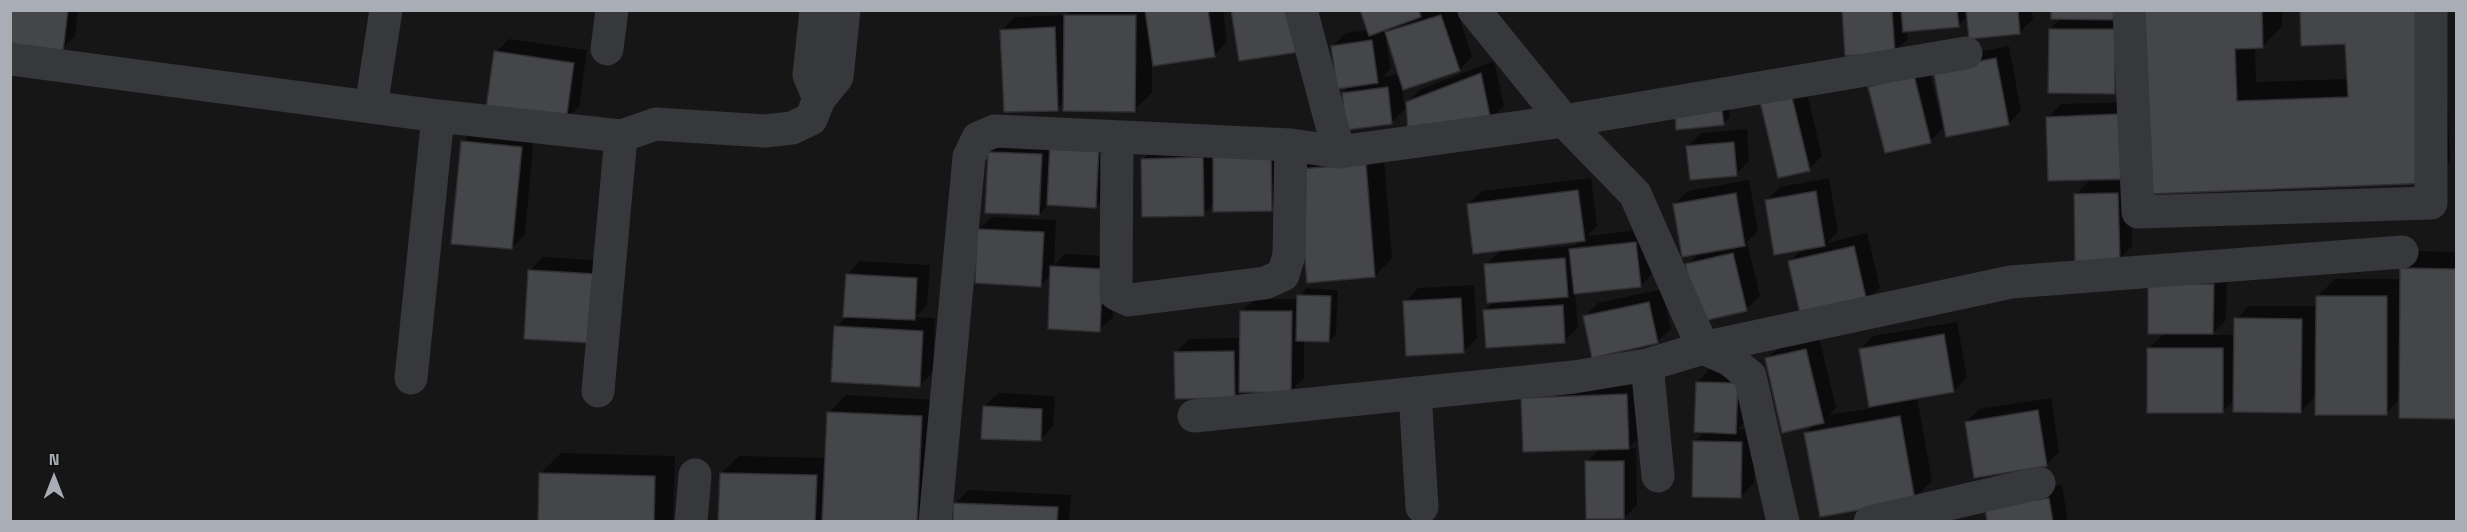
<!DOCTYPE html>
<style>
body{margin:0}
#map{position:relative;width:2467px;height:532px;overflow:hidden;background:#161617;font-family:"Space Grotesk",sans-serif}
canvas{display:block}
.frame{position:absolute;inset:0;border:12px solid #a9adb6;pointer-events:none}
.north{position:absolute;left:24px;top:448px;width:60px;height:60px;-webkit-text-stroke:4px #111112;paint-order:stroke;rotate:0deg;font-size:16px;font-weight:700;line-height:24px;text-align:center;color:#a9adb6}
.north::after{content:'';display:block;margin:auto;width:21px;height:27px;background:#a9adb6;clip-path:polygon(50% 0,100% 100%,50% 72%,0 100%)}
</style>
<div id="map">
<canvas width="2467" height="532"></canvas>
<div class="frame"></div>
<div class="north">N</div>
</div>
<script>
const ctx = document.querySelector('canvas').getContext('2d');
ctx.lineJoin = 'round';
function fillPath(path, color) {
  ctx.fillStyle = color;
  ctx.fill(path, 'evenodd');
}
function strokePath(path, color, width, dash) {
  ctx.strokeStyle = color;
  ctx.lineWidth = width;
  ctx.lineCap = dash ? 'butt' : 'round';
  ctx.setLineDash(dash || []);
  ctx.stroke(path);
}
fillPath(new Path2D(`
 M10,10H78L75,36L62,49Z
 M1071,10H1223L1227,42L1214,56L1152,64V93L1134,110L1065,101L1057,109L1002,30L1015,17L1066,15Z
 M1362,10H1457L1472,57L1459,70L1402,89L1405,109L1392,122L1343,93L1351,86L1333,46L1346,33L1368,30ZM1394,25L1386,33L1385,28ZM1386,39H1388L1400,74L1383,77L1391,68Z
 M1844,10H2032L2033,19L2020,32L1968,16L1958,26L1907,31L1908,39L1894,52Z
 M2124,10L2127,79L2114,93L2050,29L2062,17Z
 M2142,10H2282V26L2263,46H2255L2256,82L2349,79L2444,10L2450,162L2430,182L2150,192Z
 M509,39L587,50L579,107L565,120L496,52Z
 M2009,46L2021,111L2008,124L1945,126L1930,141L1870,87L1883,74L1927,63L1943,126L1945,125L1948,58Z
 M1494,61L1504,106L1490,119L1407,102L1421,89Z
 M1803,77L1822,156L1809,169L1774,84Z
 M1728,96L1730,117L1723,124L1683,100Z
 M2132,102L2134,164L2048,118L2061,104Z
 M476,128L534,134L525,235L511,248L463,142Z
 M1747,129L1749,161L1736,174L1688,146L1701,133Z
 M1111,133L1109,193L1096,206L1049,204L1039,214L989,152L1003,139Z
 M1284,140V196L1271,209L1215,203L1203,214L1143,159L1156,146Z
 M1383,147L1392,258L1375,276L1299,170L1316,152Z
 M1591,178L1597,226L1587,236L1649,229L1654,272L1641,285L1575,292L1578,328L1564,341L1485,310L1494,301L1486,265L1502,249L1468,204L1482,191ZM1581,240L1574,246L1509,251V248Z
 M1829,178L1838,232L1827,243L1867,233L1880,288L1866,301L1789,262L1803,249L1766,200L1780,187Z
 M1749,180L1758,231L1747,242L1760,296L1746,309L1687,265L1700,252L1674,204L1688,191Z
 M2089,181H2131L2132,246L2119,259L2076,194Z
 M992,217L1056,220L1054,265L1065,254L1115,256L1113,317L1099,330L1052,274L1040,285L978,230Z
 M2419,251L2456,252V417H2401V398L2386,413L2317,395L2301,411L2235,399L2222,412L2149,348L2165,333L2150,285L2227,271L2226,320L2211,335H2235L2236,319L2249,306H2317V297L2335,279H2401L2402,269Z
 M543,257L609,261L605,329L530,270Z
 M860,261L930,265L927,305L915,317L935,318L933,372L920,385L836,327L847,316V275Z
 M1474,285L1477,338L1464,351L1405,302L1418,288Z
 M1306,288L1338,290L1336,334L1329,341L1304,340V378L1291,391L1241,390L1234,397L1176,352L1189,339L1241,338V312L1255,299H1299Z
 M1662,289L1671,329L1657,342L1585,317L1598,303Z
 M1957,322L1967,377L1954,391L1917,397L1932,481L1914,498L1806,433L1816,423L1766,359L1780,346L1819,337L1836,408L1829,415L1871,408L1860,350L1873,336Z
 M1710,369L1750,370L1748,419L1738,429H1755L1754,483L1741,496L1694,442L1705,431L1697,382Z
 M1639,382L1642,435L1628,448H1636L1637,505L1624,518L1586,462L1600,449L1522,398Z
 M998,393L1055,396L1053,426L1040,440L985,406Z
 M846,395L939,400L933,522H720L721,473L739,456L827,458L829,413Z
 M2051,398L2059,452L2046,465L1966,422L1979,409Z
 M561,453L675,456L673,522H540L541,473Z
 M2062,485L2068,522H1988L1999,495Z
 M968,490L1071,495L1069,522H954L955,504Z`), '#0007');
const building = new Path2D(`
 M10,10H68L63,51L10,44Z
 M1145,10H1208L1215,57L1153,66Z
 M1231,10H1292L1299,52L1239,61Z
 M1360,10H1419L1421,17L1369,36Z
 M1842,10H1892L1895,53L1845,56Z
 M1901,10H1957L1959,27L1903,32Z
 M1966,10H2018L2020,34L1969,39Z
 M2051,10H2117V20L2051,19Z
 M2141,10H2262L2263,48L2235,49L2237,101L2348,97L2345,44L2301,46L2300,10H2424L2431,183L2148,194Z
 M1064,15H1136L1135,112L1063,111Z
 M1441,15L1460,71L1403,90L1385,32Z
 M1055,27L1058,111L1004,112L1000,30Z
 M2049,29H2115V94L2048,93Z
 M1372,40L1378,83L1337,89L1331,46Z
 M494,51L574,63L566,121L486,109Z
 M1996,58L2009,125L1946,137L1933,70Z
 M1481,73L1491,121L1408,133L1406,102Z
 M1914,75L1931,143L1885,153L1868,87Z
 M1388,87L1392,124L1346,130L1342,93Z
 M1790,89L1810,171L1778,178L1759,97Z
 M1721,102L1724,125L1676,130L1675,106Z
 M2119,114L2121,179L2048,181L2046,117Z
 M461,141L522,147L512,249L451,244Z
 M1734,142L1737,176L1690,180L1686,146Z
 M1050,143L1099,145L1096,208L1047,205Z
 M988,152L1042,154L1039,215L985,213Z
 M1213,152H1271L1272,211L1213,212Z
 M1203,157L1204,216L1142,217L1141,159Z
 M1366,164L1375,277L1307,283L1297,169Z
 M1578,190L1585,241L1473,254L1467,204Z
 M1816,191L1825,246L1774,255L1765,200Z
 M1736,193L1745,246L1682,257L1673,204Z
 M2118,193L2120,261L2075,262L2074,194Z
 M977,229L1044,232L1041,287L975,283Z
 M1636,242L1641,287L1574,294L1569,249Z
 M1854,246L1867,302L1801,318L1788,261Z
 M1733,253L1747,311L1699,322L1685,264Z
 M1565,258L1568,297L1487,303L1484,264Z
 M1050,266L1103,269L1100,332L1048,329Z
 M2400,268L2456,269V419L2399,418Z
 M528,270L596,274L592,343L524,339Z
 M846,274L917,278L915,320L843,317Z
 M2148,284H2214L2213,334H2148Z
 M1297,295L1331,296L1329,342L1296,341Z
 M2316,296H2387V415H2315Z
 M1461,298L1464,353L1406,356L1403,301Z
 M1649,302L1658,343L1592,358L1583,316Z
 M1563,305L1565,343L1486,348L1483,310Z
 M1240,311H1292L1291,393L1239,392Z
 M2234,318L2302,319L2301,413L2233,412Z
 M834,326L923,331L920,387L831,382Z
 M1944,334L1954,392L1869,407L1859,349Z
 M2147,348H2223V413H2147Z
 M1806,349L1824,423L1782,433L1765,358Z
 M1234,351L1235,398L1175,399L1174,352Z
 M1696,382L1738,383L1736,434L1694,432Z
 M1627,394L1629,449L1523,452L1521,398Z
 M983,406L1042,409L1041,441L981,439Z
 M2038,410L2047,466L1974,478L1965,422Z
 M827,412L922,416L917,522H822Z
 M1900,416L1915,500L1820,517L1804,433Z
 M1693,441L1742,442L1741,498L1692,497Z
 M1585,461H1624V519H1586Z
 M539,473L655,476L654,522H538Z
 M720,473L817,475L815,522H718Z
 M2049,498L2053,522H1987L1985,507Z
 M953,503L1058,507L1057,522H953Z`);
fillPath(building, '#45464a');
strokePath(building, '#303033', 1.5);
strokePath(new Path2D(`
 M816,10L809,75L819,99L837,77L844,10
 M1301,10L1339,152
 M1474,10L1564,121L1635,194L1703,348L1730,360L1750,376L1783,522
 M2129,10L2138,212L2431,203V10
 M607,49L612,10
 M10,59L438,116L621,136
 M371,107L386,10
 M1117,138L1116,294L1129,300L1265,283L1283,275L1289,255L1291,145
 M1647,365L1658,476
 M411,378L438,116
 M598,391L621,136L656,124L765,131L792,128L811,119L819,99
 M1415,393L1422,507
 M1194,416L1574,377L1647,365L1703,348L2011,282L2402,252
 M691,522L695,475
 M935,522L969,157L978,138L995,131L1291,145L1339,152L1564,121L1966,53
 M1870,522L2039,483`), '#37383c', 33);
</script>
